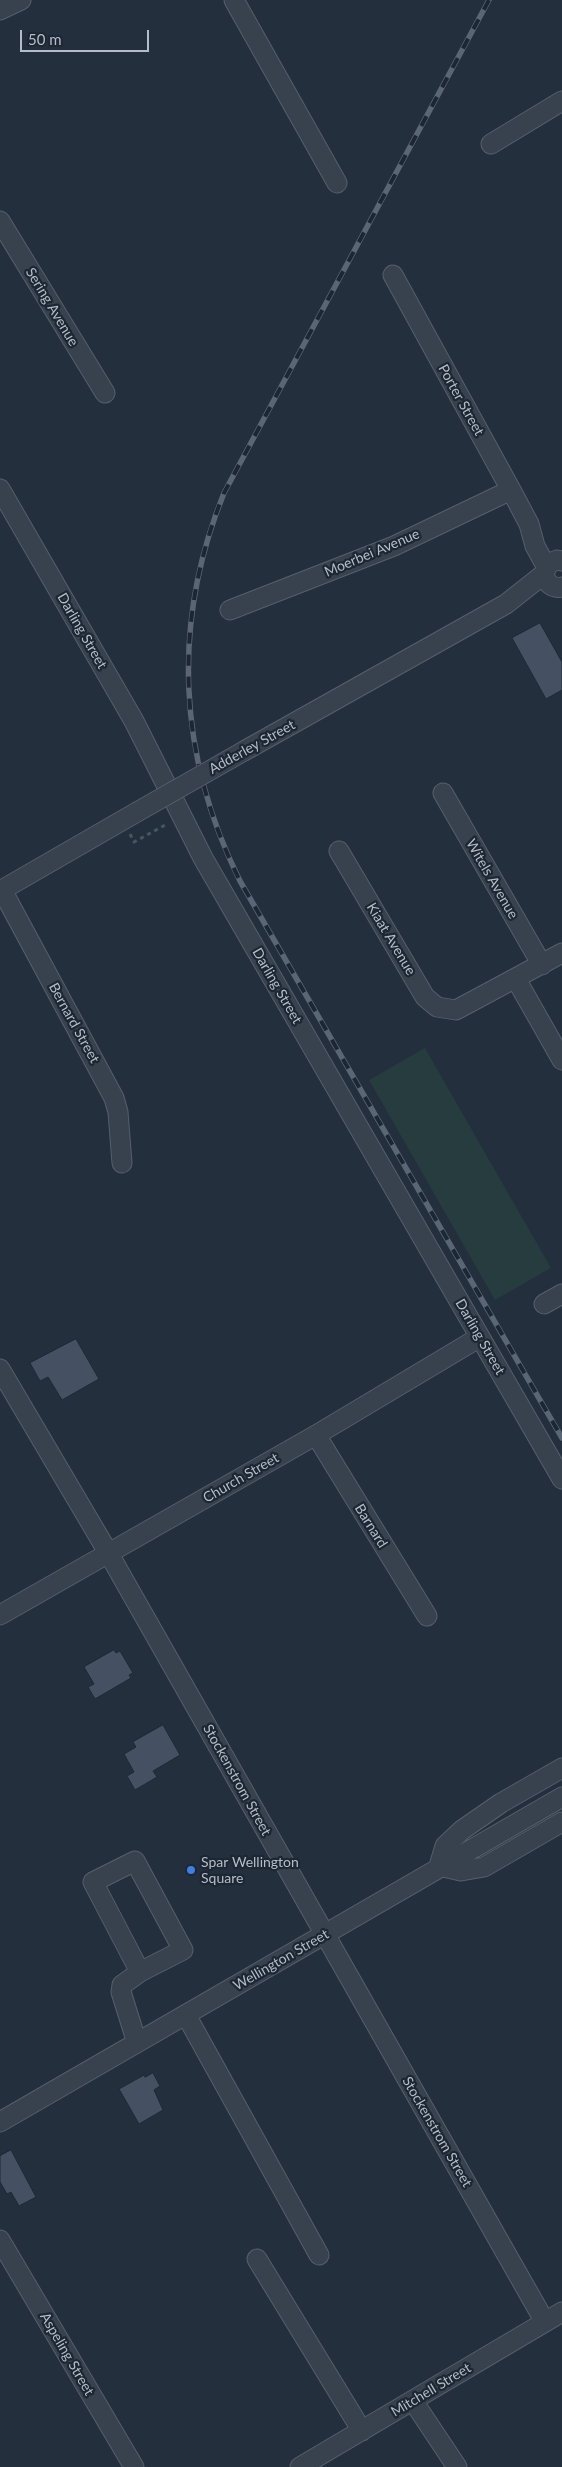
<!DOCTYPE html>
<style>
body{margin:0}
#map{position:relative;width:562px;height:2467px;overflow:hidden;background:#242f3e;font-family:Lato,sans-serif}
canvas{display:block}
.scale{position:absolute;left:20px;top:30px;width:129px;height:22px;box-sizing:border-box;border:2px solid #b4bcc9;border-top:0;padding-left:6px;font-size:15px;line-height:18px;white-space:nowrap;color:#b4bcc9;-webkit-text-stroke:4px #1d2633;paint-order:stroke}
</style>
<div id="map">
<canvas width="562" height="2467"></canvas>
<div class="scale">50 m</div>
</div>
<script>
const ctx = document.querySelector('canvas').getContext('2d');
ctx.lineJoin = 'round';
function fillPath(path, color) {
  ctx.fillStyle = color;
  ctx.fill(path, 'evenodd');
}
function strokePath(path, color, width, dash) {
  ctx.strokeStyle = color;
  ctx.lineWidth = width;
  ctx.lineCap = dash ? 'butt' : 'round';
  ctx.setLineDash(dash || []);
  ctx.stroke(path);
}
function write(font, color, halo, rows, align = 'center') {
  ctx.font = font + ' Lato,sans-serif';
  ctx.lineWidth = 4.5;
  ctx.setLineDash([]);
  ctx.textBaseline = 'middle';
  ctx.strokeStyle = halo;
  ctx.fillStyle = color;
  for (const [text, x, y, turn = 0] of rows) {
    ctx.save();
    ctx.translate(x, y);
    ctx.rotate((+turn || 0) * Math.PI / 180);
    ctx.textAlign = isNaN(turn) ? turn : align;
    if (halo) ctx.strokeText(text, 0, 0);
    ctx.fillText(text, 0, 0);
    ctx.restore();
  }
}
fillPath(new Path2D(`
 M425,1048L551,1268L495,1300L369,1080Z`), '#263c3f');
const building = new Path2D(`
 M540,623L562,662V690L546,699L512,638Z
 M76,1339L99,1379L62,1400L48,1377L40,1381L30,1363Z
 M114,1650L116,1653L120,1651L133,1673L129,1675L131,1678L95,1699L88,1687L94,1684L84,1667Z
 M163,1725L180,1755L153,1771L157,1777L135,1790L127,1776L134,1772L124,1754L136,1747L133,1742Z
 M153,2073L160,2086L154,2090L163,2110L139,2124L119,2089L144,2075L145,2077Z
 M11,2150L36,2197L19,2206L11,2192L7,2194L0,2182V2156Z`);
fillPath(building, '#455162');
strokePath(building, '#1f2835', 1);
const minor = new Path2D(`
 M234,0L337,183
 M0,10L21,0
 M491,144L562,101
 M0,221L105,393
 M393,275L511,490L529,524L535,546L546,566
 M0,489L134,721L203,858L562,1479
 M562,561L557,560L548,564L544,574C546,583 552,589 562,587
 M230,610L394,546L511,490
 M244,751L506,604L544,574
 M443,793L542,965
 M339,851L425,997L437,1007L456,1010L562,953
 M2,890L114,1098L118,1112L122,1163
 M0,891L137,812
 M516,979L562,1060
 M544,1304L562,1294
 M0,1369L109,1554L545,2322
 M316,1435L427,1616
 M0,1615L316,1435L480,1337
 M562,1768L501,1803L462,1830L445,1846L439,1866L461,1871L484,1867L562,1822
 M186,2015L319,2255
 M137,2043L121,1992L122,1985L140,1972L183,1950L135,1861L93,1882L140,1972
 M0,2122L562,1797
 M0,2240L134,2467
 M257,2259L362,2431
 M413,2401L457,2467
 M300,2467L562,2312`);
strokePath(minor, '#565f6c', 21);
strokePath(new Path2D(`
 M130,834L134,842L167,824`), '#44595c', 3, [4, 4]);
strokePath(minor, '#38414e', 19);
const rail = new Path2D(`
 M489,0L224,493C171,624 178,756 240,881L562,1438`);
strokePath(rail, '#5a6575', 5.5);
strokePath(rail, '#1d2633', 4, [11]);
const minorBridge = new Path2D(`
 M137,812L244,751`);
strokePath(minorBridge, '#565f6c', 21, []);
strokePath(minorBridge, '#38414e', 19);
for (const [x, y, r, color] of [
 [191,1870,5,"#3f7fe0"]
]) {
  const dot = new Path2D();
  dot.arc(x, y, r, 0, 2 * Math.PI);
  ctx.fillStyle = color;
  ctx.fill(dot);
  strokePath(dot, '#1d2633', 2);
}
write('14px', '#b4bcc9', '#1d2633', [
 ["Sering Avenue",52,307,59],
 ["Porter Street",461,400,61],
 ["Moerbei Avenue",372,553,-23],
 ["Darling Street",82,631,60],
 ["Adderley Street",252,747,-29],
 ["Witels Avenue",492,879,60],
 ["Kiaat Avenue",391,939,59],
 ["Darling Street",277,986,60],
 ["Bernard Street",74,1023,61],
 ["Darling Street",480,1337,60],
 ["Church Street",241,1478,-30],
 ["Barnard",371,1526,58],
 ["Stockenstrom Street",237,1780,61],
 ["Wellington Street",281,1960,-30],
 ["Stockenstrom Street",437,2132,60],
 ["Aspeling Street",67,2354,60],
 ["Mitchell Street",431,2390,-31]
]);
write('14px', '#b4bcc9', '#1d2633', [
 ["Spar Wellington",201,1862],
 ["Square",201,1878]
], 'left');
</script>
